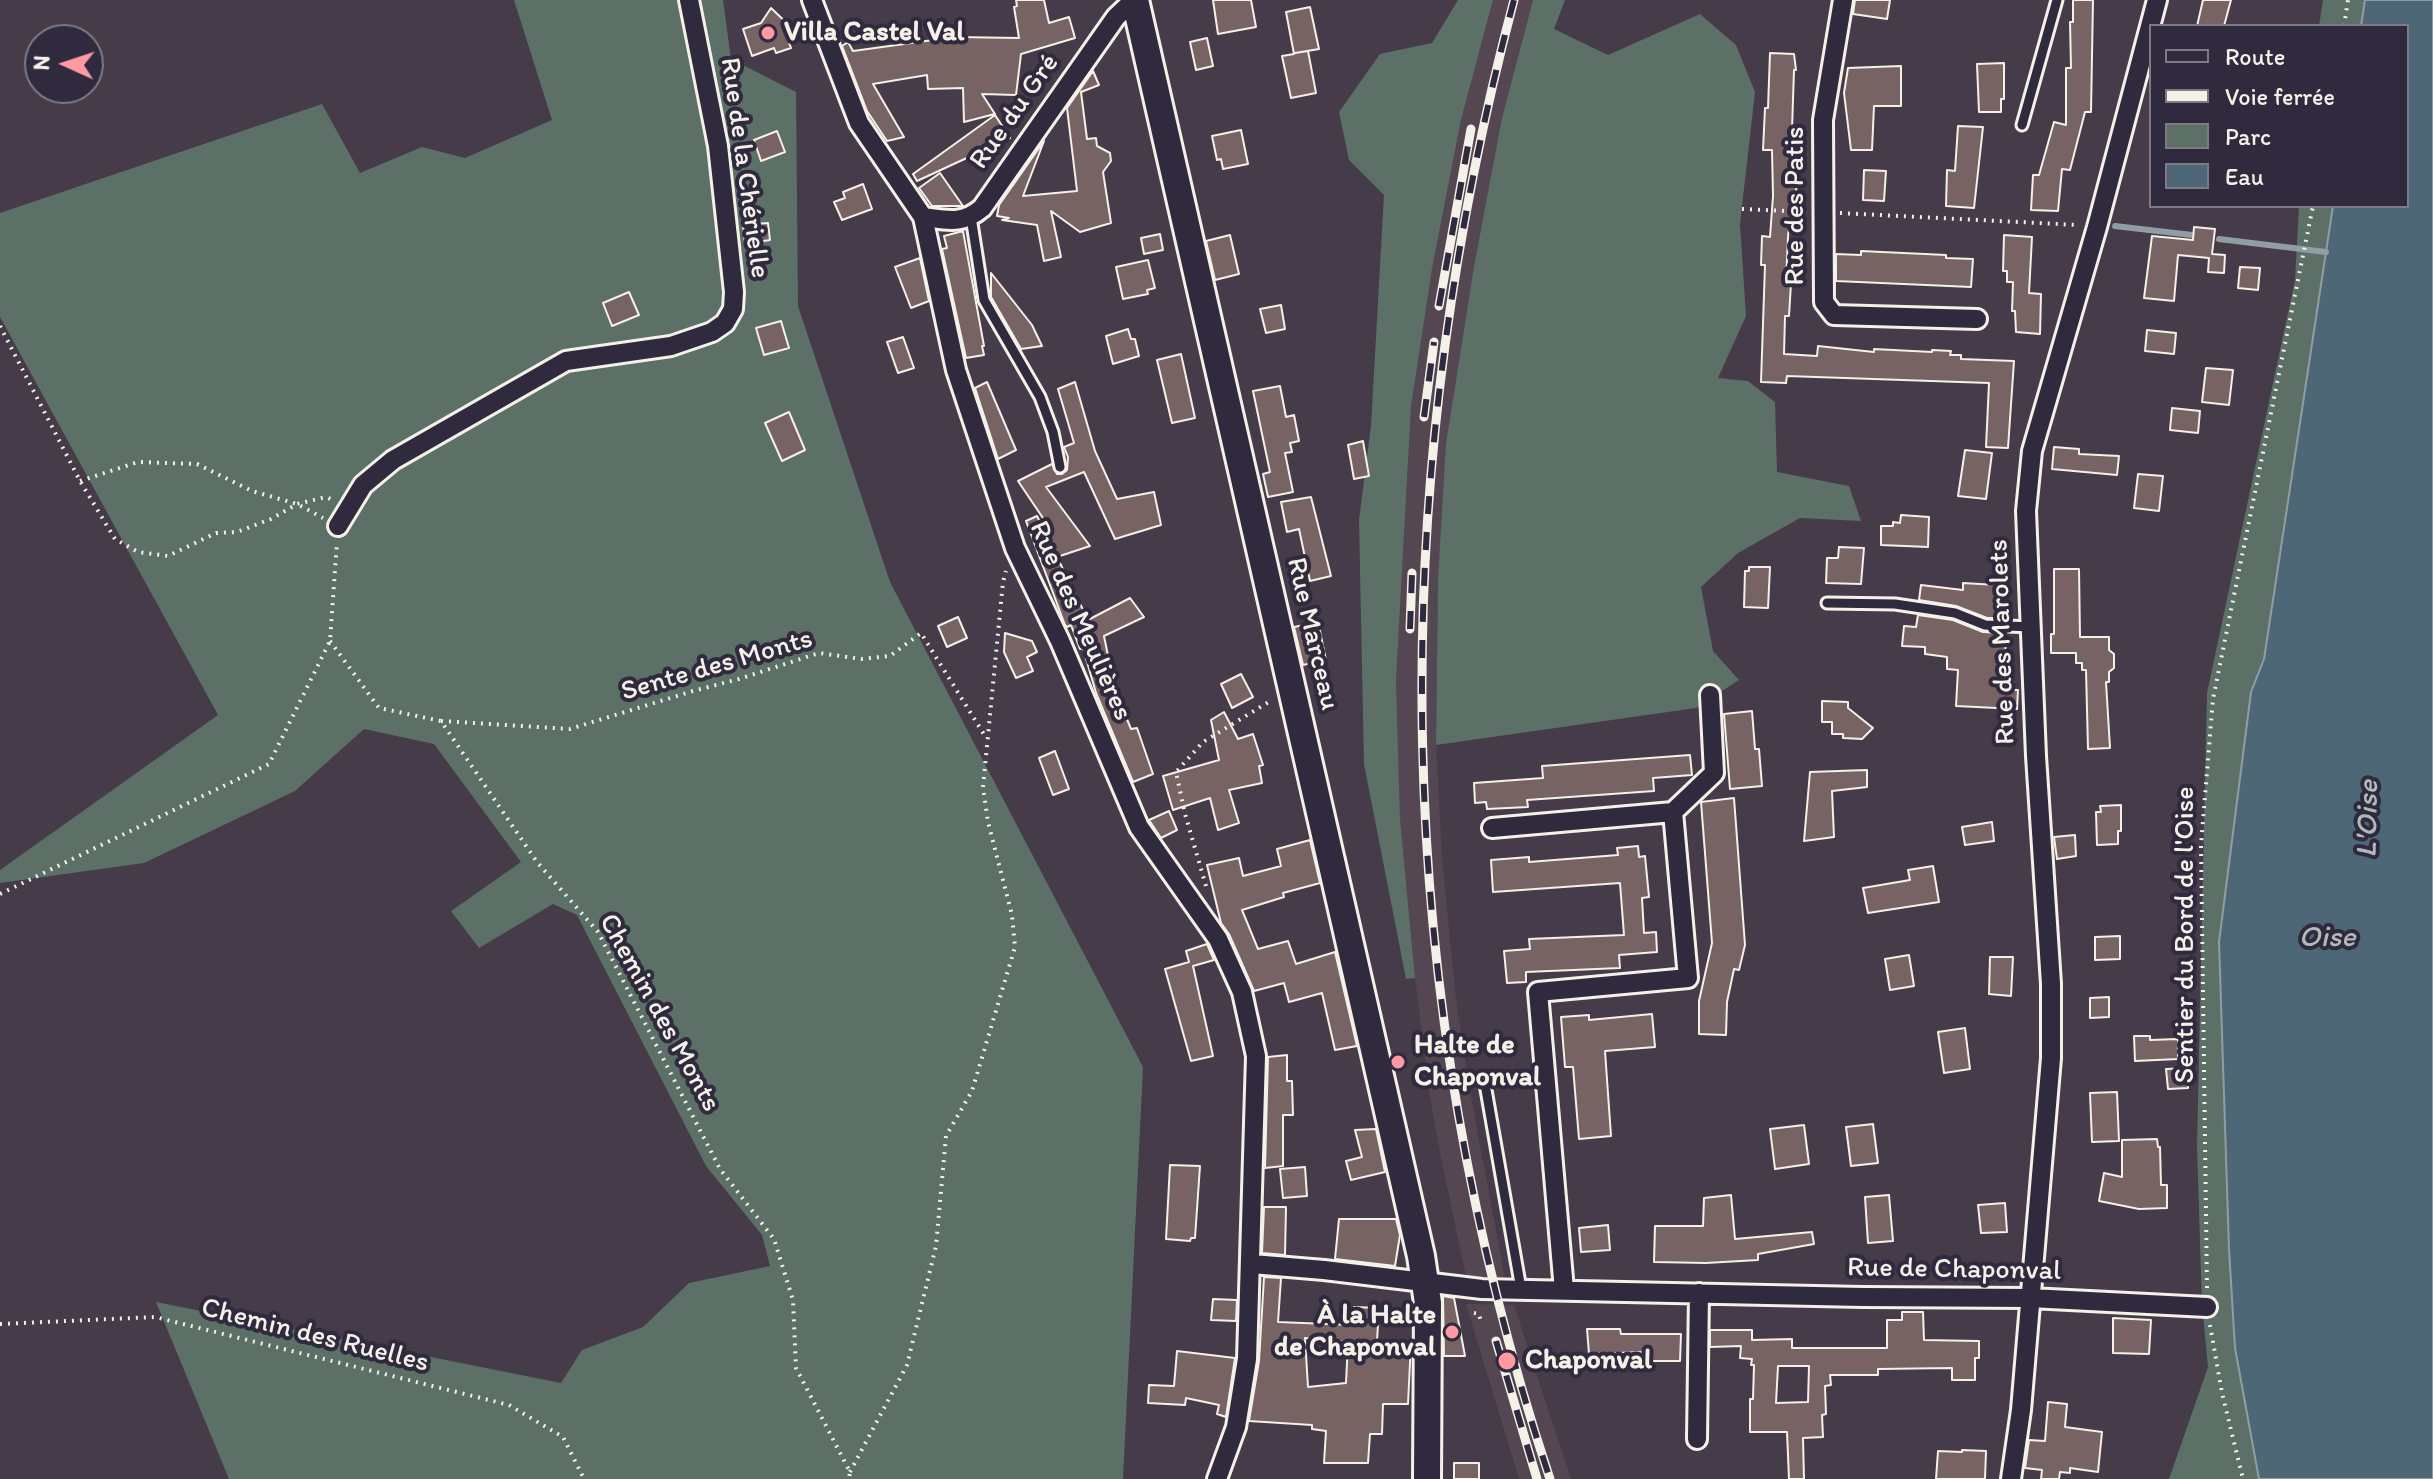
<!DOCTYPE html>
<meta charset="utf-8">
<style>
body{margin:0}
#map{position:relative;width:2433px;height:1479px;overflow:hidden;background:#453b49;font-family:Itim,sans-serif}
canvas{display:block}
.legend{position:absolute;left:2149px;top:24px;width:260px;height:184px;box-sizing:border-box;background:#2f2a3d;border:2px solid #7e7a81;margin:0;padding:10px 14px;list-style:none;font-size:24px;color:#f4f1e8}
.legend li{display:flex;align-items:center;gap:16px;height:40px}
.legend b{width:40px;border:2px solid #7e7a81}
.north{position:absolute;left:24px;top:24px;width:80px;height:80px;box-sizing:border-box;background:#2f2a3d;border:2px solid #7e7a81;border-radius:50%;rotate:273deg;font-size:22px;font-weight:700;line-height:32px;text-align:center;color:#f4f1e8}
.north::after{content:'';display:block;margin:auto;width:28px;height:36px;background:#ff9aa2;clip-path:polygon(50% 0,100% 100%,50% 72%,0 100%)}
</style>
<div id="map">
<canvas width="2433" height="1479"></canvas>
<ul class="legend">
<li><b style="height:10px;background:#2f2a3d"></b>Route</li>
<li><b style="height:10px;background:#f4f1e8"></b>Voie ferrée</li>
<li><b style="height:22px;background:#5c7068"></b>Parc</li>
<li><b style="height:22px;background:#4d6776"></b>Eau</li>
</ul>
<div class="north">N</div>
</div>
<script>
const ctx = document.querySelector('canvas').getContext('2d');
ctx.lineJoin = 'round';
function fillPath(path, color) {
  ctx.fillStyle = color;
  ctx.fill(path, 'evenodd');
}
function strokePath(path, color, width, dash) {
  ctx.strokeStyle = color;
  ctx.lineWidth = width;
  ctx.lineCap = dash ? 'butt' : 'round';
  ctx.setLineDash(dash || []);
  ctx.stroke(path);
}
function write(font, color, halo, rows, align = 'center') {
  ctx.font = font + ' Itim,sans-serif';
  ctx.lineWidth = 8;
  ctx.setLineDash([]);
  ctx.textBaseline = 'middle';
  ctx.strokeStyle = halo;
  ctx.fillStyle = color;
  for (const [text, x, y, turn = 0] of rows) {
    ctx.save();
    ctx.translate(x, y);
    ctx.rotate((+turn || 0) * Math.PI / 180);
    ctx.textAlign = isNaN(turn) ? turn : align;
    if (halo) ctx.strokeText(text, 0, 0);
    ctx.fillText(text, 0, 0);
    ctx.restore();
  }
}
fillPath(new Path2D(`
 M1493,0H1533L1502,118L1438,579L1436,745L1442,856L1455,991L1468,1081L1505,1278L1466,1276L1444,1173L1429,1093L1415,978L1400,818L1396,681L1411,407L1432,269L1461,120Z
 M1466,1304L1514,1305L1571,1479H1519Z`), '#544751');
fillPath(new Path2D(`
 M514,0H723L731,59L796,92L798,306L890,582L1143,1067L1123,1479H229L156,1302L561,1383L582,1350L643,1327L689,1283L770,1266L762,1235L706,1166L577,915L553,904L479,948L451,911L521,862L434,744L364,729L295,791L144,863L0,883V870L218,715L0,317V213L322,104L360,173L422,147L465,158L552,120Z
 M1458,0H1493L1461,120L1432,269L1411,407L1396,681L1400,818L1415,978L1406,979L1364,764L1359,520L1371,426L1384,195L1349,160L1339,112L1380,54L1432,43Z
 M1533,0H1565L1554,29L1608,55L1700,14L1736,45L1755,92L1740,224L1746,316L1718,378L1748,381L1775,402L1777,472L1849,486L1861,521L1800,518L1738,553L1701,587L1713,651L1739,680L1696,708L1436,745L1438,579L1446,444L1474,267L1502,118Z
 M2323,0H2366L2362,26H2319Z
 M2299,206H2333L2262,1479H2169L2208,1367L2202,1304L2197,1147L2207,693L2295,280Z`), '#5c7068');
const water = new Path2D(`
 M2365,0H2433V1479H2259L2235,1348L2229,1249L2219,942L2251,692L2264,659L2333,206H2407V26H2361Z`);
fillPath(water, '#4d6776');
strokePath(water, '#909ea4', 2);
strokePath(new Path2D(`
 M2115,226L2192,235
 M2219,239L2326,252`), '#909ea4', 6);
const building = new Path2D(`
 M1016,0H1044L1049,23L1069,17L1075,38L1021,54L1016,95L982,94L995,114L964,122L963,88L928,89L927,75L873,84L904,137L887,141L867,111L842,46L848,42L853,51L955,37L1019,38L1014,7L1017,6Z
 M1213,0H1251L1256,27L1218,34Z
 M1855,0H1890L1887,19L1853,14Z
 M2073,0H2093L2091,112H2085L2070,170L2062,169L2058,211L2031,210L2033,175H2039L2054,122L2066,125V68H2071L2070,22H2073Z
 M2203,0H2231L2224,26H2197Z
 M1310,7L1319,49L1295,53L1308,51L1316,93L1291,98L1282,56L1294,54L1286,12Z
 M771,8L793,29L787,37L791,48L776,53L774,48L752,56L743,29L761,23Z
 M1207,38L1213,66L1196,70L1190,42Z
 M1770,53L1794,54L1796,70H1794L1791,160H1797L1796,197L1792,196L1788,237L1786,283H1791L1789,316H1785L1784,354L1817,356L1818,346L1874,352V349L1932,352V350L1951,351L1950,355H1961V359L2014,361L2008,448L1986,447L1989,383L1787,376L1786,383L1761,382L1765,265H1761L1762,236L1770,237L1773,196L1772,150H1763L1765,108H1768Z
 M2004,63V99H2001V112H1979L1977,64Z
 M1901,66V106H1874L1872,150H1851L1844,93L1848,68Z
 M1093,71L1099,85L1081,92L1087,139L1096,138L1097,146L1110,153L1111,161L1103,172L1111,223L1080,232L1051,211L1061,257L1044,261L1037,225L1002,220L1009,218L997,216L999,205L1044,141L1023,196L1077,191L1067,108Z
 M995,115L1010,138L917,181L913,174Z
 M1958,126L1983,127L1974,208L1946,206L1947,170L1955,171Z
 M1241,130L1248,164L1223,169L1221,159L1217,160L1212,136Z
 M777,131L785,152L761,161L754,140Z
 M1864,170L1886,171L1884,201L1863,200Z
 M940,173L963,206H932L919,188Z
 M863,184L872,209L842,220L834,202L845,198L843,192Z
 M768,223L770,240L745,244L743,225Z
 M2194,227L2215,229L2212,254L2225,255L2224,273L2208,272L2209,258L2178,255L2174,301L2144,298L2152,236L2193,240Z
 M963,231L984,346H982L984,355L966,358L942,249L947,248L944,236Z
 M1160,234L1163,250L1144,254L1141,238Z
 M1230,235L1239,274L1215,280L1206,241Z
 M2004,235L2032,237L2029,293L2041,294L2040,334L2016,332L2015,311H2012L2013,282H2007V271H2003Z
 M1861,251L1946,255V258L1973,259L1971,287L1836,281V254L1861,255Z
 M920,258L929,301L911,308L895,267Z
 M1148,260L1155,288L1147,290L1148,294L1123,299L1116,267Z
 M2240,267L2260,268L2258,290L2238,288Z
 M991,273L1032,325L1042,346L1021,349L991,297Z
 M629,292L639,315L612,326L603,303Z
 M1281,305L1285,329L1266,333L1260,309Z
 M781,321L789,348L764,355L756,328Z
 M1128,329L1131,339H1135L1139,356L1113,364L1106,336Z
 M2147,330L2176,333L2174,354L2145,351Z
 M903,337L914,368L898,373L887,342Z
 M1181,354L1195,418L1172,423L1157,360Z
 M2206,368L2233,370L2229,405L2202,402Z
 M987,382L1016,450L998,459L975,388Z
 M1075,382L1095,451L1117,499L1154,492L1161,525L1115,539L1084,472L1046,487L1090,546L1057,557L1088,620L1130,598L1144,617L1104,636L1115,690L1131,729L1137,728L1153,774L1133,782L1096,693L1083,648L1080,649L1071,625L1067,627L1065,625L1026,521L1037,516L1045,532L1051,530L1018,481L1052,464L1057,474H1062L1067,470L1068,457L1064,447L1074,443L1058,389Z
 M1280,386L1286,417L1294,415L1299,441L1290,443L1292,452L1285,453L1293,492L1268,497L1263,474L1270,472L1253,391Z
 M2172,408L2200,411L2198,433L2170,430Z
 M789,412L805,450L782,461L765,423Z
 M1363,441L1369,476L1354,479L1348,445Z
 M2054,447L2079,449V454L2119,456L2117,475L2052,469Z
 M1965,450L1992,453L1986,499L1958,496Z
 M2138,474L2163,476L2159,511L2134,508Z
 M1311,497L1331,576L1310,581L1299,529L1287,532L1281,502Z
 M1901,515L1929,517L1928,547L1881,545V526H1893V522L1900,523Z
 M1839,547L1864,548L1861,584L1826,583L1827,558H1838Z
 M1749,567H1770L1768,608L1744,607L1745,571H1749Z
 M2054,569H2079L2080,637H2109V650L2114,654V668L2109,672V682H2106L2110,748L2088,749L2086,670H2082V663H2076V653H2051V634H2054Z
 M1963,583L1997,585V599H2001V618H1987L1956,606L1919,600L1921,585L1963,590Z
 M1918,615L1953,620L1983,632L2001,633V637H2006L2004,679H2014L2013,690H2018L2017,709L1956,706L1958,670L1947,669V657L1925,654V647L1902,646L1904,626L1916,627Z
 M958,617L967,638L947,647L938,626Z
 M1318,622L1326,660L1303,665L1294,627Z
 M1005,633L1032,641L1037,652L1027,657L1033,671L1016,678L1004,652Z
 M1241,674L1253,697L1232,708L1221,684Z
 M1822,701L1848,702V708L1873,728L1862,739L1843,738V734H1832V722H1822Z
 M1752,711L1755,749H1759L1762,786L1730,789L1724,714Z
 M1224,712L1238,739L1253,734L1263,765L1259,766L1262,783L1229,790L1239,823L1218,830L1210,798L1173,810L1163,776L1219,760L1211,720Z
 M1055,751L1069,789L1053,795L1039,758Z
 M1690,755L1692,775L1653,778L1654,791L1527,800L1528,807L1487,809L1486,802L1475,803L1474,783L1543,778L1542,766Z
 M1867,770V787L1832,791L1834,837L1804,841L1810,772Z
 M1734,798L1745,945L1739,970L1734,969L1727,1002L1726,1035L1699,1034V1001L1712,943L1701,802Z
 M2121,805V831H2118V844L2097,845L2096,812H2101L2100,806Z
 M1169,811L1177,830L1161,838L1149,820Z
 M1992,822L1994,841L1965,845L1962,827Z
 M2075,835L2076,856L2057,859L2054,837Z
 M1310,840L1320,883L1283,893L1284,897L1242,910L1258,949L1288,941L1296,964L1335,952L1357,1046L1335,1050L1322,993L1289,1002L1284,983L1254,991L1229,934L1221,923L1207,865L1239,858L1243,876L1281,866L1277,849Z
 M1638,846L1639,857L1645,856L1649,897L1642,898L1644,933L1656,932L1657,952L1619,955L1620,968L1526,972V982L1507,983L1504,951L1530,949L1529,939L1624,935L1620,883L1493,892L1491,860L1529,857V862L1618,855L1617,848Z
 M1933,866L1939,902L1868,913L1863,888L1910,880L1908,870Z
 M2120,936V959L2095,960V937Z
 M1207,944L1214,960L1193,966L1213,1056L1191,1061L1165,969L1189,962L1186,951Z
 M1909,955L1914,986L1890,990L1885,959Z
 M1990,957H2013L2011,996L1989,994Z
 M2109,997V1017L2090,1018V998Z
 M1652,1014L1655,1047L1605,1051L1611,1136L1579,1139L1573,1067H1565L1561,1017L1589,1015V1020Z
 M1965,1028L1970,1069L1944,1073L1938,1032Z
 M2134,1036H2150V1040L2178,1039V1059L2135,1061Z
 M1287,1055V1081H1292L1293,1115H1283V1166L1265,1168L1268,1057Z
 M2188,1068V1088L2168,1089L2166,1069Z
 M2117,1092L2119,1141L2092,1142L2090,1093Z
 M1873,1124L1878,1163L1851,1166L1846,1127Z
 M1804,1125L1809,1164L1775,1169L1770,1129Z
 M1376,1129L1385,1172L1351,1180L1346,1161L1362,1157L1355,1130Z
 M2157,1139L2158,1147H2160L2161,1185H2167V1208L2139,1209L2099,1201L2104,1173L2122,1177V1140Z
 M1170,1165L1200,1166L1195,1238H1191L1190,1241L1166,1239Z
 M1305,1167L1307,1196L1283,1198L1280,1169Z
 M1731,1195L1735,1239L1812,1232L1814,1244L1758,1254V1260L1706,1263L1654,1262L1655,1226H1703L1704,1198Z
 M1889,1195L1893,1241L1868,1243L1865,1197Z
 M2005,1203L2007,1232L1981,1233L1978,1205Z
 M1264,1207H1286L1285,1255L1262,1253Z
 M1339,1219H1396L1400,1235L1395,1266L1335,1259Z
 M1608,1225L1610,1250L1581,1252L1579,1228Z
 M1264,1277L1281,1278L1278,1322L1353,1325L1354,1307L1379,1308L1377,1341L1411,1343L1408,1404H1383L1382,1434H1370L1368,1463H1324L1326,1431L1312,1429V1425L1249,1421L1259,1361ZM1305,1338L1348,1342L1346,1383L1308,1387Z
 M1443,1296L1454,1298L1465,1356H1444Z
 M1213,1299L1237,1300L1236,1321L1211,1320Z
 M1902,1312H1923L1924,1340L1979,1341V1358H1975V1380H1952V1368L1878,1369V1375H1830L1831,1385L1825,1386L1826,1414L1822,1415L1823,1437L1803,1438L1804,1479H1789L1787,1432H1750V1399H1753L1754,1365H1751L1752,1359L1740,1358L1741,1346L1710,1347V1330H1752V1340L1792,1339V1348H1887V1320H1902ZM1778,1366H1809L1808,1402L1776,1403Z
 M2113,1318L2151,1320L2149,1354L2113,1353Z
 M1587,1329H1620L1621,1334H1681L1680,1361H1645V1352L1589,1354Z
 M1177,1351L1235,1358L1226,1417L1217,1414L1219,1405L1186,1398L1185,1405L1148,1403L1149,1385L1174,1386Z
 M2048,1402L2067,1404L2065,1427L2102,1432L2098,1472L2070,1468V1473L2060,1472L2059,1479H2041L2042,1470L2025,1468L2029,1440L2045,1441Z
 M1962,1450L1986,1451L1985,1479H1936L1938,1451L1962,1452Z
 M1454,1463H1479V1479H1454Z`);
fillPath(building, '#776264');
strokePath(building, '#f4f1e8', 2);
const service = new Path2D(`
 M2022,125L2057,0
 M971,217L984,300L1040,397L1053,432L1060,467
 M1827,603L1895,604L1955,613L1985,625L2031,627
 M1485,1084L1521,1289`);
const minor = new Path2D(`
 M812,0L859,123L923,217L956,370L1015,548L1060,641L1139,827L1218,939L1242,992L1256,1056L1247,1359L1236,1427L1217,1479
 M1843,0L1823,120L1824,302L1834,315L1977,319
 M923,217C947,220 962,225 982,208L1116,17L1134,0
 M338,526L363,485L393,460L566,361L671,346L712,332L725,323L733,309L734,292L718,146L689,0
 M1673,812L1714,773L1710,695
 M1492,828L1673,812L1688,978L1538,992L1564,1290
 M1252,1264L1324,1270L1482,1289L1863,1297L2030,1298L2207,1307
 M1697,1439L1699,1293
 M2011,1479L2021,1410L2051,1058V984L2036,756L2026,511L2032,451L2097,227L2157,0`);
const secondary = new Path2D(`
 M1135,0L1421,1256L1428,1303L1427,1479`);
strokePath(service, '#f4f1e8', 15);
strokePath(minor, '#f4f1e8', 24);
strokePath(secondary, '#f4f1e8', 32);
strokePath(new Path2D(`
 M2344,26L2348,0
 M1742,209L1807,212
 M1840,213L2078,225
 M0,326L80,481L115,539L138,552L168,556L216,533L237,532L271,519L297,504L326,497L333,500
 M80,481L138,462L197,464L252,491L297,504L323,518
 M330,641L379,708L441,721L537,862L598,932L720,1169L774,1239L793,1300L796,1368L850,1472L849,1479
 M441,721L570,729L693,691L739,679L819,653L861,659L890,656L921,633L985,736
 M1206,886L1185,814L1176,772L1203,742L1272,700
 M0,894L269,764L330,641L337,542
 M2207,1288L2201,845L2213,699L2313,206
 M1474,1313L1479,1314L1481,1322
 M0,1324L155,1317L509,1405L563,1437L584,1479
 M2210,1325L2222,1393L2243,1479
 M850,1472L907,1365L936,1246L946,1136L972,1091L1015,947L1012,915L988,822L983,787L1003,582L1006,571`), '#f4f1e8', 4, [2, 6]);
strokePath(service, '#2f2a3d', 9);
strokePath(minor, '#2f2a3d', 18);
strokePath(secondary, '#2f2a3d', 26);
const rail = new Path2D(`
 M1514,0C1383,494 1389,993 1550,1479
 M1439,306L1471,129
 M1424,417L1434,342
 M1410,629L1412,573
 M1496,1341L1537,1479`);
strokePath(rail, '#f4f1e8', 9);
strokePath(rail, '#2f2a3d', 6, [18]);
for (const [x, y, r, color] of [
 [768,33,8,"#ff9aa2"],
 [1398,1062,8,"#ff9aa2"],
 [1452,1332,8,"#ff9aa2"],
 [1507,1361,10,"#ff9aa2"]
]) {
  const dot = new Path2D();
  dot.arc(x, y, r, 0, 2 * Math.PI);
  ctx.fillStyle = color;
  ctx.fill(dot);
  strokePath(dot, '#2f2a3d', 3);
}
write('bold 28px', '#f4f1e8', '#2f2a3d', [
 ["Villa Castel Val",784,33],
 ["Halte de",1414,1046],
 ["Chaponval",1414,1078],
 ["À la Halte",1436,1316,"right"],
 ["de Chaponval",1436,1348,"right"],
 ["Chaponval",1525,1361]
], 'left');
write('28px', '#f4f1e8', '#2f2a3d', [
 ["Rue du Gré",1015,112,-55],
 ["Rue de la Chérielle",744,168,82],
 ["Rue des Patis",1796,206,-90],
 ["Rue des Meulières",1080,621,66],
 ["Rue Marceau",1312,634,77],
 ["Rue des Marolets",2003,642,-92],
 ["Sente des Monts",717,666,-16],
 ["Sentier du Bord de l'Oise",2186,935,-90],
 ["Chemin des Monts",659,1013,61],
 ["Rue de Chaponval",1954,1270,1],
 ["Chemin des Ruelles",315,1336,14]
]);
write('italic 30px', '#b1baba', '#2f2a3d', [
 ["L'Oise",2369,819,-89],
 ["Oise",2327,938]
]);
</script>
